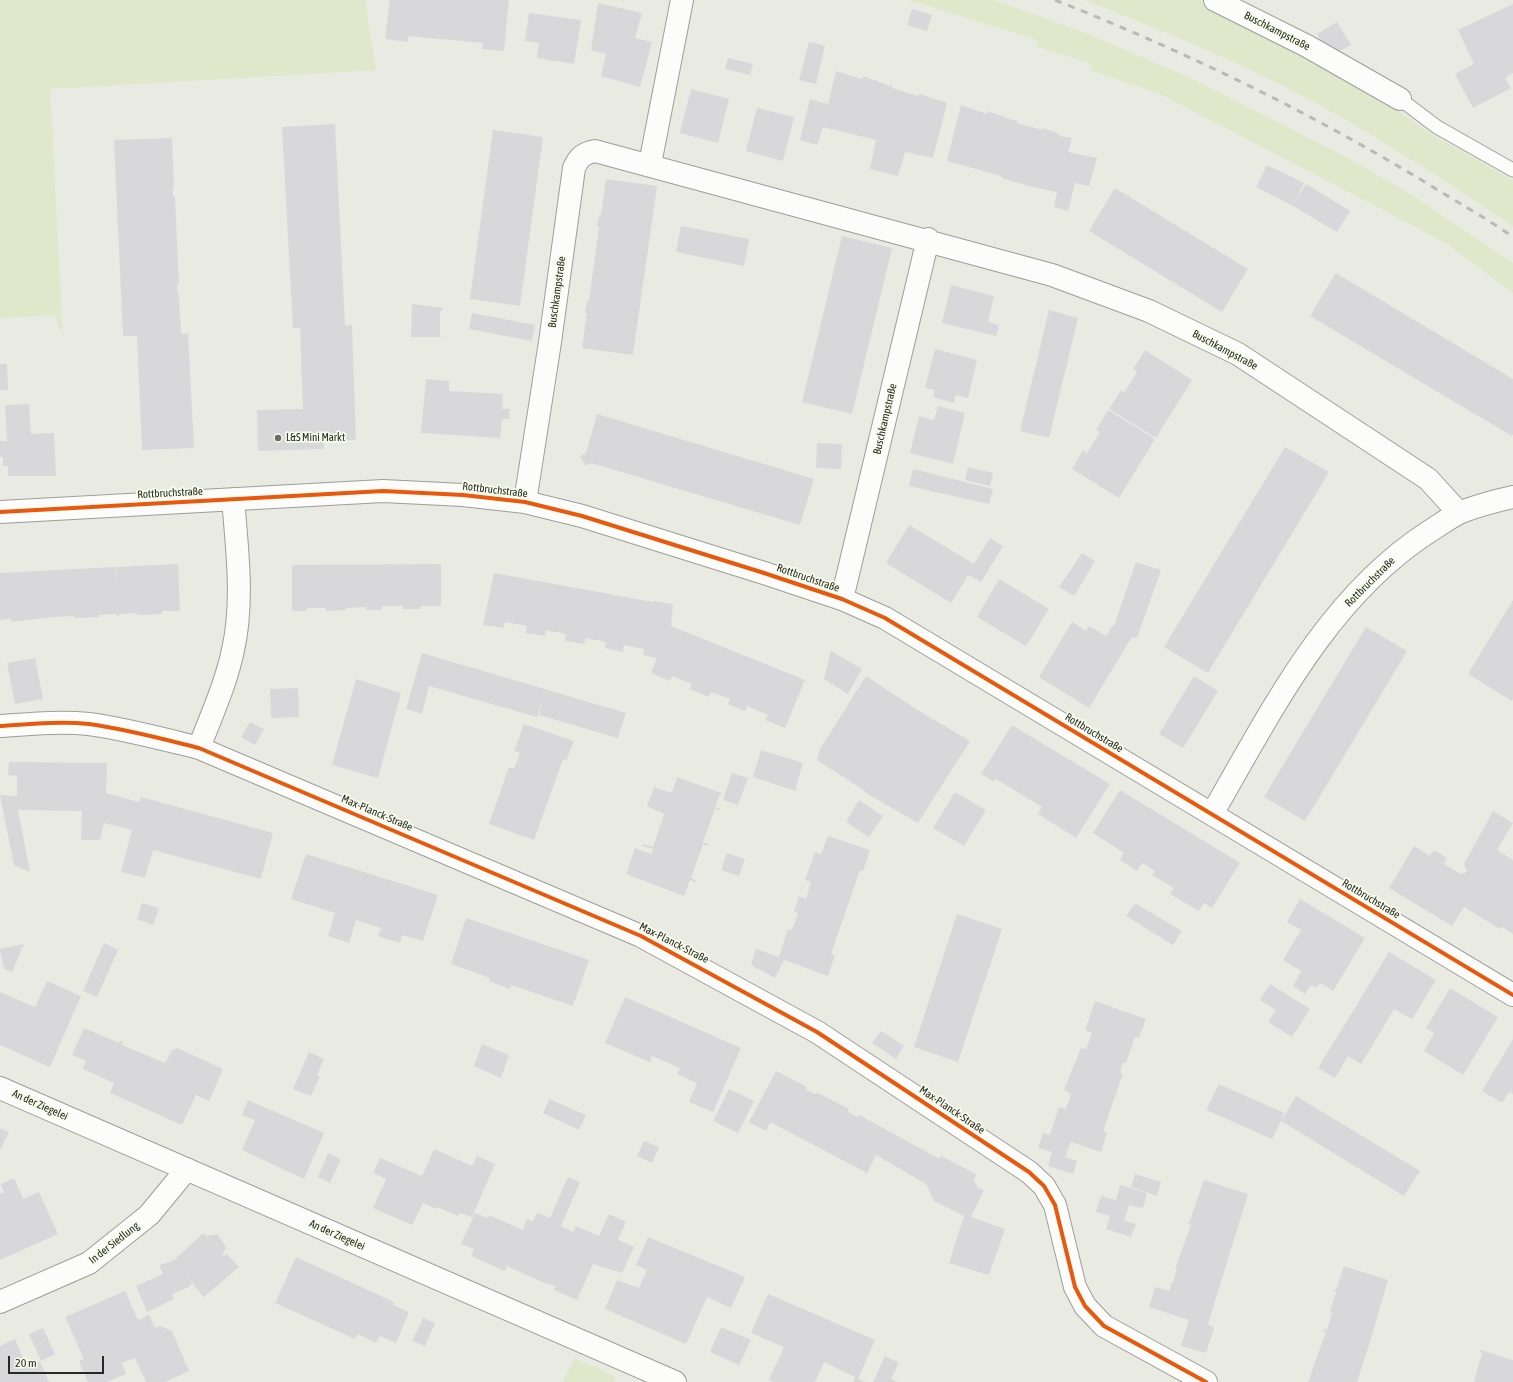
<!DOCTYPE html>
<meta charset="utf-8">
<style>
body{margin:0}
#map{position:relative;width:1513px;height:1382px;overflow:hidden;background:#e9ebe2;font-family:"Asap Condensed",sans-serif}
canvas{display:block}
.scale{position:absolute;left:8px;top:1356px;width:96px;height:18px;box-sizing:border-box;border:2px solid #272923;border-top:0;padding-left:5px;font-size:12px;line-height:14px;white-space:nowrap;color:#272923;-webkit-text-stroke:3px #f7fceb;paint-order:stroke}
</style>
<div id="map">
<canvas width="1513" height="1382"></canvas>
<div class="scale">20 m</div>
</div>
<script>
const ctx = document.querySelector('canvas').getContext('2d');
ctx.lineJoin = 'round';
function fillPath(path, color) {
  ctx.fillStyle = color;
  ctx.fill(path, 'evenodd');
}
function strokePath(path, color, width, dash) {
  ctx.strokeStyle = color;
  ctx.lineWidth = width;
  ctx.lineCap = dash ? 'butt' : 'round';
  ctx.setLineDash(dash || []);
  ctx.stroke(path);
}
function write(font, color, halo, rows, align = 'center') {
  ctx.font = font + ' "Asap Condensed",sans-serif';
  ctx.lineWidth = 3.5;
  ctx.setLineDash([]);
  ctx.textBaseline = 'middle';
  ctx.strokeStyle = halo;
  ctx.fillStyle = color;
  for (const [text, x, y, turn = 0] of rows) {
    ctx.save();
    ctx.translate(x, y);
    ctx.rotate((+turn || 0) * Math.PI / 180);
    ctx.textAlign = isNaN(turn) ? turn : align;
    if (halo) ctx.strokeText(text, 0, 0);
    ctx.fillText(text, 0, 0);
    ctx.restore();
  }
}
fillPath(new Path2D(`
 M0,0H365L376,70L50,89L63,337L55,315L0,318Z
 M909,0H994L1083,32L1195,80L1348,158L1409,193L1513,263V293L1447,244L1391,214L1162,95L1090,70L1092,64L1036,46L1038,40Z
 M1084,0H1202L1208,2L1335,69L1433,135L1513,180V226C1447,182 1380,138 1310,100C1238,61 1161,30 1084,0Z
 M574,1358L614,1376L615,1382H563Z`), '#e0e7cb');
fillPath(new Path2D(`
 M390,0H509L504,51L482,49L483,43L408,36V42L385,39Z
 M598,3L642,13L635,38L652,42L640,87L601,76L606,54L591,50Z
 M1513,4V73L1505,78L1511,88L1473,108L1455,74L1474,64L1458,30Z
 M912,9L932,15L927,31L907,25Z
 M529,13L581,20L574,64L537,58L539,43L525,41Z
 M1337,22L1351,45L1336,53L1324,46L1317,34Z
 M809,42L825,46L816,84L799,80Z
 M728,58L753,64L750,75L725,69Z
 M836,71L862,79L863,76L890,86L892,83V88L918,96L920,94L947,103L933,158L905,152L898,176L870,169L876,140L823,127L817,145L800,140L810,99L828,104Z
 M691,89L729,99L718,143L680,133Z
 M961,105L987,114L988,111L1015,121L1017,118V123L1043,130V128L1060,134L1059,136L1072,138L1068,152L1097,158L1089,186L1075,183L1068,211L1054,207L1057,192L1028,186L1002,178L1001,176L947,161Z
 M757,108L794,117L783,161L746,151Z
 M335,124L345,326L352,325L356,440L324,441V449L258,451L257,410L303,409L300,328H293L282,127Z
 M493,130L543,137L520,306L470,299Z
 M172,138L174,188H173V197H175L179,284H177L178,295H179L181,334L188,333L194,448L142,450L137,336H123L114,140Z
 M1267,165L1304,183L1294,203L1306,184L1350,211L1337,232L1293,206L1256,187Z
 M606,179L657,186L633,355L582,348L587,313H585L587,301H589L599,227L597,226L599,215H601Z
 M1115,188L1248,269L1222,312L1089,231Z
 M681,226L749,239L744,266L676,252Z
 M842,236L892,248L852,414L802,402Z
 M1336,273L1513,379V434L1512,436L1310,316Z
 M951,285L994,296L988,322L999,325L996,336L942,323Z
 M412,304L443,308L442,311H440V336L444,337H411Z
 M1049,310L1078,318L1049,438L1020,431Z
 M472,313L535,325L532,341L469,329Z
 M935,349L977,360L968,398L956,395L954,403L933,397L935,390L925,388Z
 M1145,350L1192,380L1156,438L1109,409L1121,390L1124,393L1137,372L1133,369Z
 M0,364H7L8,390H0Z
 M426,379L449,381V391L503,394L502,409H510L509,419H502L500,438L421,433Z
 M29,404L31,434L54,433L56,476H8V466H3V457H0V441H7L5,405Z
 M938,406L965,413L953,464L910,453L919,416L934,420Z
 M1108,410L1155,439L1119,498L1072,469L1083,450L1087,453L1100,432L1096,430Z
 M597,414L814,479L800,525L591,463L586,466L580,456L586,453Z
 M817,443L842,444L841,469L816,468Z
 M1285,447L1329,472L1208,673L1164,647Z
 M968,467L993,473L990,486L965,480Z
 M913,469L993,489L989,504L909,486Z
 M909,525L974,564L990,538L1003,546L981,582L968,575L951,603L886,563Z
 M1082,553L1095,561L1074,596L1059,587Z
 M1136,562L1161,570L1137,638L1132,637L1089,708L1039,677L1072,622L1086,631L1089,626L1106,636L1113,625L1114,626Z
 M178,564L180,611H162V614L137,615V613L119,614V616H117L116,614L99,615V617L74,618V616L55,617L54,606L55,617L11,622V619L0,620V573L115,567L116,581V567Z
 M441,564V606H420L421,609H403V606H382V610H366V607L346,608V610L326,611V608H307V611H292V565Z
 M494,573L653,602V601L673,604L671,626L805,680L785,728L765,720L768,715L747,706L745,711L728,704L730,699L711,692L709,697L690,689L692,684L672,676L670,681L651,673L657,658L643,655L644,649L624,645L623,652L605,648L606,642L586,638L584,644L565,641L566,634L546,630L545,636L526,633L527,626L505,622L504,628L483,625Z
 M999,579L1049,609L1026,646L977,617Z
 M1513,600V699L1512,701L1468,674Z
 M1366,627L1407,651L1305,821L1264,797Z
 M831,651L862,669L848,694L824,679Z
 M422,653L626,713L618,738L539,715L543,698L537,717L429,686L422,714L406,709Z
 M35,658L43,699L15,704L7,663Z
 M866,676L916,709L970,741L918,823L864,792L865,791L817,760L820,749Z
 M1194,676L1218,691L1183,748L1159,734Z
 M356,679L401,693L378,778L332,765Z
 M298,688L299,717L271,718L270,689Z
 M250,722L264,729L255,745L241,737Z
 M524,724L574,741L566,761L563,759L534,840L489,824L509,767L514,769L520,753L514,751Z
 M1012,725L1110,784L1076,838L1038,814L1042,807L996,779L994,782L981,774Z
 M761,750L803,763L795,791L753,777Z
 M9,762L107,763L106,793L139,802L141,797L273,833L261,879L153,850L145,878L121,872L132,830L104,823L100,840H81L82,811L18,810L30,872L14,865L0,795L17,796V776L8,775Z
 M732,773L748,778L738,805L723,800Z
 M677,777L724,794H720L715,807L721,809L720,810L715,809L703,842L708,844V846L703,844L691,878L696,880L695,882L690,880L684,896L626,874L635,848L651,854L653,849L642,846L643,844L653,847L664,814L647,806L654,787L672,793Z
 M1120,790L1240,863L1212,908L1204,903L1199,911L1170,894L1174,888L1152,875L1155,871L1142,863L1137,871L1120,860L1124,853L1093,833Z
 M955,792L986,810L964,846L933,828Z
 M859,800L883,816L869,837L846,822Z
 M1493,811L1513,823L1497,850L1513,860V934L1502,927L1500,929L1464,907L1452,926L1389,888L1414,846L1430,856L1434,850L1447,858L1444,864L1461,874L1467,872L1464,864Z
 M828,836L870,850L863,871L860,870L831,954L835,955L828,976L784,960L775,978L751,965L756,949L779,957L788,929L792,930L798,913L794,912L799,896L806,899L811,882L805,880L815,852L821,854Z
 M727,853L745,859L739,876L721,870Z
 M306,854L438,895L423,941L402,935L400,943L378,936L381,928L356,920L349,943L328,936L335,913L291,899Z
 M1300,899L1365,938L1333,991L1320,983L1316,988L1311,985L1305,994L1293,986L1301,971L1283,960L1301,930L1287,922Z
 M142,903L159,908L153,925L137,919Z
 M1135,903L1182,931L1173,945L1126,916Z
 M957,914L1002,929L958,1062L914,1047Z
 M466,918L589,960L573,1006L511,985L510,989L489,981L490,978L451,964Z
 M104,943L118,950L97,997L83,991Z
 M24,944L12,972L4,969L0,949Z
 M1389,952L1436,980L1412,1019L1394,1009L1361,1064L1348,1056L1335,1078L1318,1068Z
 M47,981L81,996L50,1067L0,1045V992L35,1007Z
 M1270,984L1310,1009L1292,1037L1268,1022L1276,1010L1260,1000Z
 M1450,988L1498,1017L1463,1075L1424,1051L1434,1033L1426,1028Z
 M625,997L741,1048L713,1112L689,1102L697,1083L677,1074L680,1068L652,1056L650,1062L605,1043Z
 M1095,1001L1146,1019L1139,1038L1135,1037L1126,1063L1123,1062L1120,1073L1123,1074L1103,1131L1107,1132L1101,1152L1071,1142L1065,1157L1077,1161L1073,1174L1048,1166L1052,1152L1038,1148L1043,1133L1050,1135L1059,1107L1066,1109L1071,1094L1064,1090L1081,1048L1086,1049L1092,1033L1085,1030Z
 M84,1028L119,1043L120,1041L123,1042L122,1045L165,1063L172,1050L177,1048L223,1069L209,1101L196,1095L182,1125L110,1093L114,1083L83,1069L86,1061L72,1055Z
 M881,1031L904,1046L896,1059L872,1043Z
 M1513,1039V1094L1509,1092L1502,1103L1482,1091Z
 M482,1044L509,1055L501,1078L474,1066Z
 M309,1052L324,1059L317,1075L320,1076L311,1096L293,1089Z
 M776,1071L807,1087L806,1090L815,1094L818,1093L849,1109L848,1112L857,1117L859,1115L940,1159L941,1156L976,1174L974,1180L978,1188L984,1190L971,1217L1005,1229L989,1275L949,1263L964,1216L934,1201L926,1184L876,1155L867,1173L770,1122L766,1131L749,1122Z
 M1219,1084L1284,1113L1281,1121L1296,1096L1420,1171L1404,1196L1281,1121L1272,1139L1206,1110Z
 M729,1089L754,1101L738,1133L713,1121Z
 M549,1099L586,1115L579,1130L543,1113Z
 M248,1100L324,1133L304,1179L242,1150L255,1120L242,1115Z
 M0,1128L9,1132L0,1150Z
 M644,1141L659,1147L652,1163L637,1156Z
 M434,1149L472,1166L477,1156L495,1164L472,1217L460,1213L458,1216L437,1207L436,1209L423,1203L412,1225L373,1208L386,1179L373,1173L380,1158L422,1176Z
 M328,1153L341,1159L330,1183L318,1177Z
 M1135,1174L1161,1182L1157,1196L1131,1187Z
 M568,1177L580,1182L561,1226L573,1232L576,1226L599,1236L609,1214L626,1222L618,1240L634,1247L622,1273L593,1264L577,1300L554,1290L556,1286L544,1283L507,1266L505,1271L471,1256L474,1249L461,1244L475,1213L488,1218L489,1215L523,1230L527,1219L533,1221L537,1213L550,1218Z
 M14,1178L23,1199L39,1192L58,1234L0,1260V1194L4,1192L1,1184Z
 M1204,1180L1248,1194L1208,1324L1214,1328L1206,1353L1181,1346L1189,1320L1149,1307L1155,1287L1169,1291L1172,1282L1173,1283L1177,1269H1175L1191,1225L1186,1223H1189Z
 M1120,1185L1147,1193L1143,1208L1129,1205L1124,1221L1136,1224L1131,1237L1106,1229L1110,1216L1096,1212L1101,1196L1116,1200Z
 M203,1233L206,1236L217,1234L225,1245L226,1249L222,1253L224,1256L227,1254L239,1267L204,1297L187,1277L192,1284L189,1287L172,1294L174,1299L147,1312L136,1286L163,1274L159,1265L173,1261Z
 M648,1237L745,1277L731,1308L707,1297L686,1344L605,1309L617,1280L639,1288L647,1270L636,1265Z
 M296,1257L394,1302L393,1305L409,1312L396,1343L380,1336L376,1343L358,1334L355,1339L275,1303Z
 M1344,1266L1388,1280L1369,1345L1357,1382H1308L1326,1332H1323L1324,1329L1327,1330L1332,1313L1330,1312L1336,1292L1333,1290H1336Z
 M125,1291L138,1320L149,1315L155,1328L160,1326L172,1331L189,1371L165,1382H146L135,1358L122,1363L126,1374L107,1382H88L79,1361L84,1359L65,1317Z
 M768,1294L875,1340L858,1379L865,1382H853L855,1377L824,1362L815,1382H774L769,1380L784,1347L751,1333Z
 M423,1318L435,1323L425,1346L412,1341Z
 M721,1327L751,1340L739,1365L710,1352Z
 M43,1328L55,1354L41,1361L29,1334Z
 M15,1339L27,1367L40,1361L49,1382H0V1346Z
 M1481,1350L1513,1360V1382H1474L1482,1353L1480,1352Z
 M885,1356L899,1363L891,1379L897,1382H873Z`), '#d8d8db');
const service = new Path2D(`
 M1400,99L1437,127L1513,170`);
const minor = new Path2D(`
 M1215,0L1307,46L1400,99
 M650,164L682,0
 M525,502L550,342L574,168C579,157 584,153 595,151L1052,275L1149,311L1238,354L1428,479L1459,513
 M0,512L383,491L463,495L525,502L582,516L764,573L842,599L885,618L1513,995
 M842,599L928,239
 M0,726C29,724 60,721 89,724C126,729 163,739 199,748L641,936L817,1032L1029,1172L1044,1186L1055,1205L1075,1287L1085,1306L1104,1326L1206,1382
 M199,748C211,716 226,684 233,650C244,602 237,548 233,499
 M1212,814C1271,712 1327,597 1430,531C1440,525 1450,517 1461,512C1477,506 1495,501 1513,497
 M0,1088L675,1382
 M0,1302L89,1263L149,1215L187,1169`);
strokePath(service, '#9d9e98', 15);
strokePath(minor, '#9d9e98', 24);
strokePath(service, '#fcfcfb', 13);
strokePath(minor, '#fcfcfb', 22);
strokePath(new Path2D(`
 M1055,0C1186,52 1308,111 1428,184C1457,202 1486,218 1513,237`), '#b9b9b8', 3, [7, 7]);
strokePath(new Path2D(`
 M0,512L383,491L463,495L525,502L582,516L764,573L842,599L885,618L1513,995
 M0,726C29,724 60,721 89,724C126,729 163,739 199,748L641,936L817,1032L1029,1172L1044,1186L1055,1205L1075,1287L1085,1306L1104,1326L1206,1382`), '#e8590c', 4);
for (const [x, y, r, color] of [
 [278,438,4,"#6b6d66"]
]) {
  const dot = new Path2D();
  dot.arc(x, y, r, 0, 2 * Math.PI);
  ctx.fillStyle = color;
  ctx.fill(dot);
  strokePath(dot, '#f7fceb', 1.5);
}
write('11px', '#272923', '#f7fceb', [
 ["Buschkampstraße",1277,31,27],
 ["Buschkampstraße",557,292,-82],
 ["Buschkampstraße",1225,350,28],
 ["Buschkampstraße",885,419,-77],
 ["Rottbruchstraße",495,490,7],
 ["Rottbruchstraße",170,493,-3],
 ["Rottbruchstraße",808,578,19],
 ["Rottbruchstraße",1370,582,-45],
 ["Rottbruchstraße",1094,733,31],
 ["Max-Planck-Straße",377,813,23],
 ["Rottbruchstraße",1371,899,31],
 ["Max-Planck-Straße",674,943,27],
 ["An der Ziegelei",40,1105,24],
 ["Max-Planck-Straße",952,1110,34],
 ["An der Ziegelei",337,1235,24],
 ["In der Siedlung",114,1243,-38]
]);
write('11px', '#272923', '#f7fceb', [
 ["L&S Mini Markt",286,438]
], 'left');
</script>
